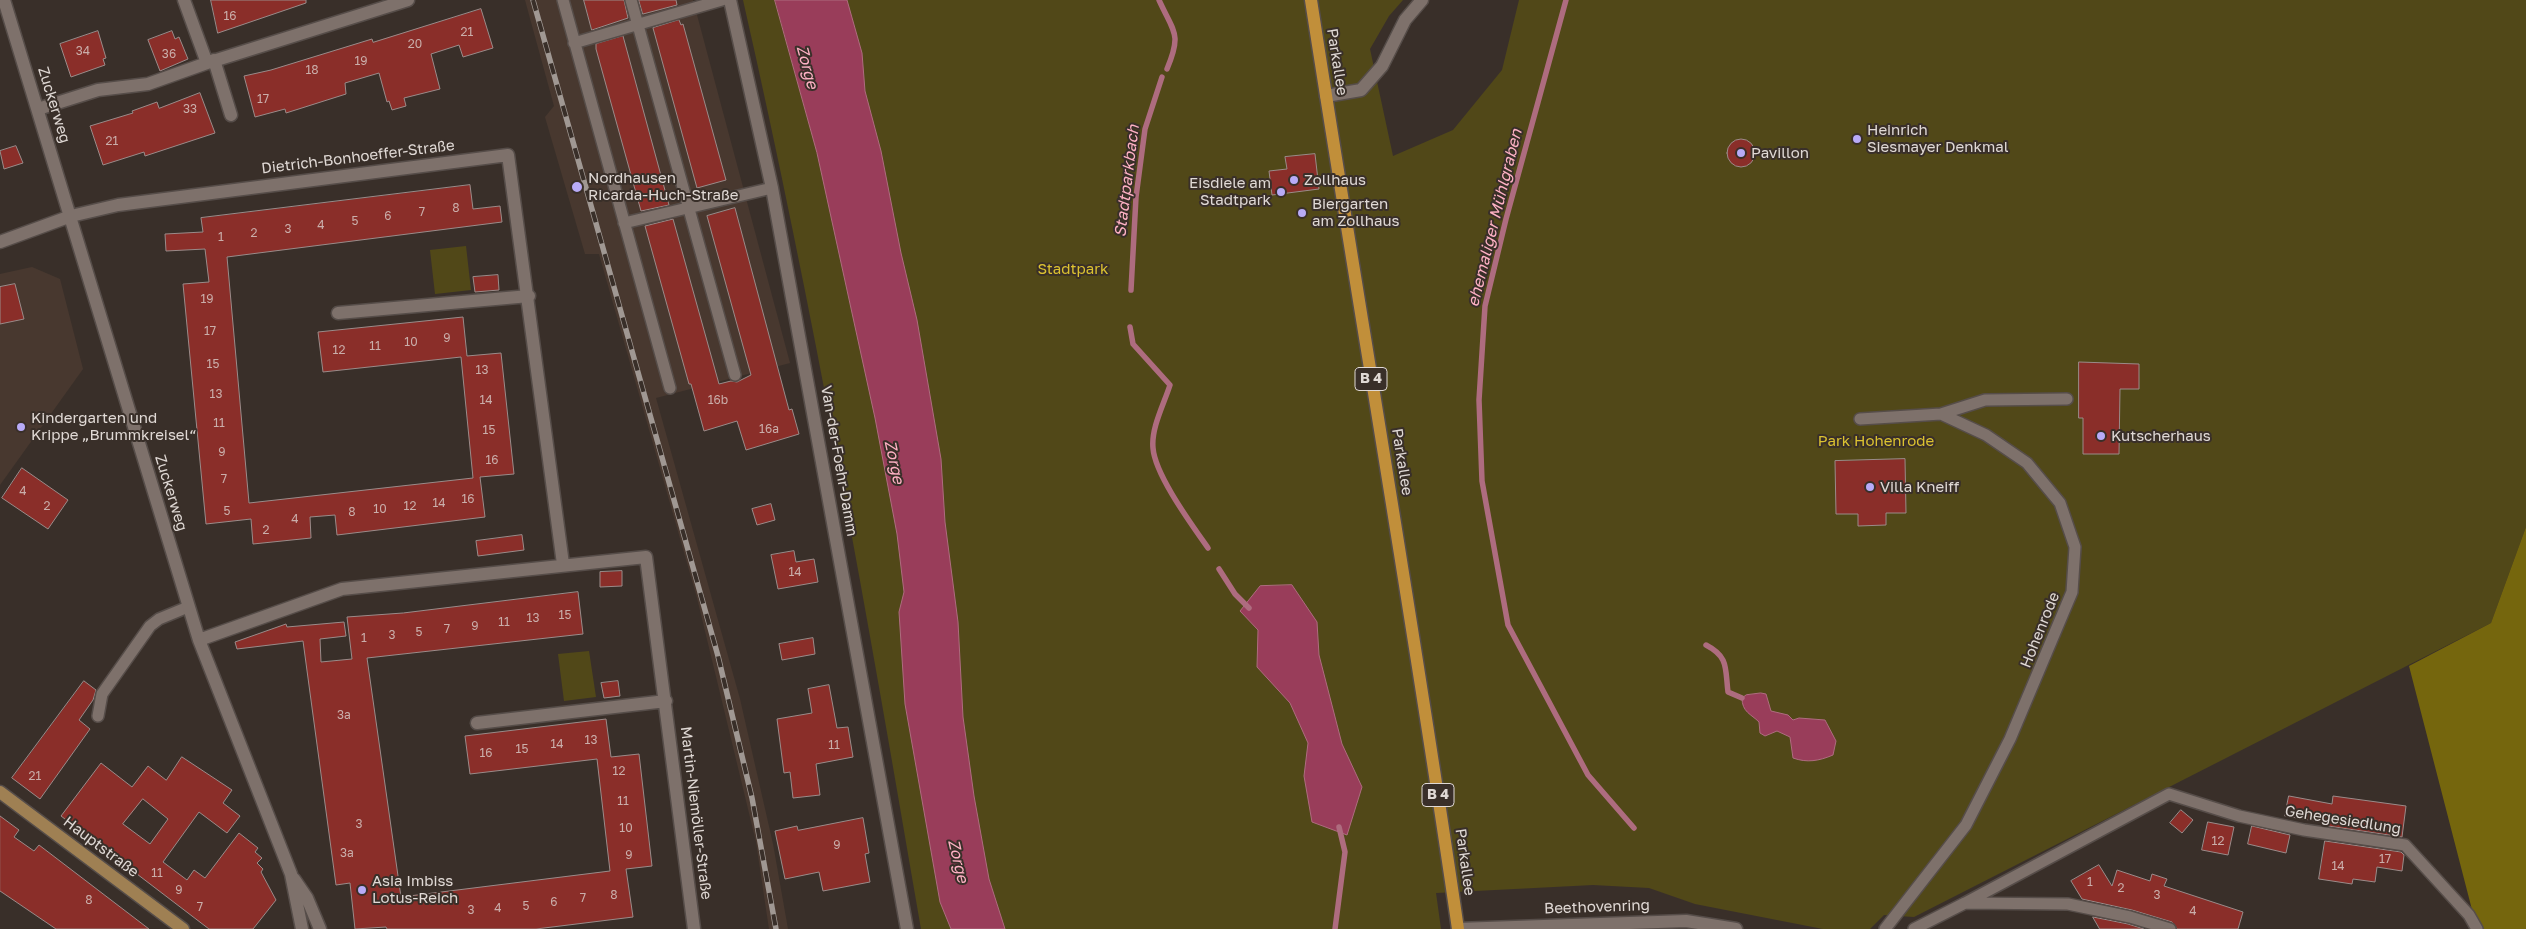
<!DOCTYPE html>
<meta charset="utf-8">
<style>
body{margin:0}
canvas{display:block;background:#392f29}
</style>
<canvas width="2526" height="929"></canvas>
<script>
const ctx = document.querySelector('canvas').getContext('2d');
ctx.lineJoin = 'round';
function fillPath(path, color) {
  ctx.fillStyle = color;
  ctx.fill(path, 'evenodd');
}
function strokePath(path, color, width, dash) {
  ctx.strokeStyle = color;
  ctx.lineWidth = width;
  ctx.lineCap = dash ? 'butt' : 'round';
  ctx.setLineDash(dash || []);
  ctx.stroke(path);
}
function write(font, color, halo, rows, align = 'center') {
  ctx.font = font + ' "Golos Text",sans-serif';
  ctx.lineWidth = 4;
  ctx.setLineDash([]);
  ctx.textBaseline = 'middle';
  ctx.strokeStyle = halo;
  ctx.fillStyle = color;
  for (const [text, x, y, turn = 0] of rows) {
    ctx.save();
    ctx.translate(x, y);
    ctx.rotate((+turn || 0) * Math.PI / 180);
    ctx.textAlign = isNaN(turn) ? turn : align;
    if (halo) ctx.strokeText(text, 0, 0);
    ctx.fillText(text, 0, 0);
    ctx.restore();
  }
}
fillPath(new Path2D(`
 M525,0H693L790,363L656,398L740,699L773,844L788,929H769L756,842L697,598L599,254H585L545,117L554,106Z
 M32,267L60,279L83,369L0,485V274Z`), '#48382f');
fillPath(new Path2D(`
 M743,0H1403L1389,16L1370,49L1393,156L1453,130L1502,70L1519,0H2526V527L2491,623L1914,917L1884,915L1870,929H1823L1695,904L1649,888L1593,885L1436,893L1441,929H921C868,618 813,307 743,0Z
 M466,246L471,290L435,294L430,250Z
 M589,651L596,697L564,701L558,654Z`), '#514818');
fillPath(new Path2D(`
 M2526,527V929H2477L2409,666L2491,623Z`), '#75660d');
const water = new Path2D(`
 M775,0H847L862,53L865,91L881,151L901,253L917,320L941,459L945,522L958,622L963,717L974,796L989,879L1005,929H951L940,902L905,704L899,612L904,592L897,534L875,418L817,153Z
 M1292,585L1317,622L1319,655L1342,744L1362,787L1347,835L1312,822L1304,776L1308,743L1290,703L1257,667L1258,630L1240,611L1260,586Z
 M1761,693L1766,694L1771,711L1788,715L1793,720L1799,718L1825,720L1836,741L1833,755C1819,761 1807,763 1793,758L1790,737L1777,731L1765,736L1760,733L1759,722C1751,714 1742,712 1742,698L1746,695Z`);
fillPath(water, '#993d5a');
strokePath(water, '#ae6c7f', 1);
strokePath(new Path2D(`
 M1159,0C1174,33 1182,33 1167,69
 M1566,0L1506,219L1485,306L1479,400L1482,481L1508,625L1588,775L1634,828
 M1131,290L1136,197L1145,129L1162,77
 M1130,327L1133,344L1170,385C1164,404 1151,428 1153,448C1155,475 1192,525 1208,548
 M1219,569L1235,594L1249,608
 M1706,645C1729,657 1725,668 1728,692L1742,698
 M1335,929L1345,852L1339,827`), '#ae6c7f', 5.5);
const building = new Path2D(`
 M211,0H306V3L218,33Z
 M584,0H624L628,18L592,30Z
 M639,0H676L677,5L643,14Z
 M481,9L493,48L463,57L459,45L431,54L440,89L404,98L406,106L392,110L389,101L387,102L379,73L345,83L346,94L286,113L285,109L255,117L244,76L271,70L372,39L373,42Z
 M679,20L681,25L683,24L726,180L697,188L653,28Z
 M98,31L106,58L103,59L105,65L71,77L60,44Z
 M172,31L175,39L179,37L188,59L160,71L148,40Z
 M623,36L669,205L641,211L596,49V44Z
 M200,93L215,133L145,156L144,152L103,165L90,126L133,113L132,111L157,102L159,108Z
 M1727 153a14 14 0 1 1 28 0a14 14 0 1 1-28 0Z
 M16,146L23,163L4,169L0,151Z
 M1315,154L1319,189L1272,195L1269,171L1287,169L1285,157Z
 M470,185L473,209L500,206L502,222L227,257L249,503L473,478L461,357L323,372L318,332L463,317L467,356L501,353L514,474L480,477L485,517L337,535L335,515L310,517L311,538L253,544L251,519L206,524L183,284L209,282L205,249L166,251L165,234L203,232L201,218Z
 M735,208L789,410L792,409L799,434L746,450L737,421L704,431L691,384H689L645,226L673,219L719,384L731,381L737,382L751,375L707,216Z
 M498,275L499,290L475,292L473,277Z
 M15,284L24,319L0,324V287Z
 M2079,362L2139,364V389H2120L2119,454H2083V418H2079Z
 M1905,459L1906,513H1886V525L1858,526V514H1836L1835,461Z
 M22,468L68,500L48,529L2,498Z
 M771,504L775,520L757,525L752,509Z
 M522,535L524,550L478,556L476,541Z
 M794,551L796,562L814,559L818,582L778,589L771,555Z
 M622,571V586L600,587V572Z
 M578,592L583,634L367,658L401,897L610,871L597,759L470,774L465,736L606,719L611,757L639,754L652,866L626,869L633,917L536,929H387L386,927L355,929L350,883L336,885L303,641L237,649L235,642L286,624L287,627L344,622L346,636L320,639L321,662L352,659L347,617L403,613Z
 M813,638L815,654L782,660L779,644Z
 M84,681L96,690L93,700L79,720L90,729L40,799L12,778Z
 M618,681L620,696L604,698L601,683Z
 M829,685L837,728L848,727L853,757L816,764L820,795L793,798L790,772L784,773L777,719L812,713L808,689Z
 M182,757L232,790L223,803L240,816L227,833L199,812L163,862L187,880L194,870L205,878L239,833L258,848L255,852L262,858L257,863L263,869L261,872L276,900L253,929H209L61,816L101,763L132,787L148,766L166,780ZM143,799L168,819L150,844L123,824Z
 M2289,796L2332,804L2333,796L2406,806L2402,837L2328,826V823L2285,816Z
 M2181,810L2193,820L2182,833L2170,823Z
 M0,816L19,830L14,837L34,851L39,845L149,929H56L0,891Z
 M863,818L869,853L865,854L870,882L823,891L819,872L785,879L775,831L797,826L798,830Z
 M2208,822L2234,827L2228,855L2202,850Z
 M2252,826L2290,835L2286,853L2248,844Z
 M2325,841L2401,852L2404,855L2402,871L2377,867L2375,882L2353,879L2352,884L2319,879Z
 M2099,865L2112,886L2117,870L2150,881L2152,874L2167,879L2164,886L2243,912L2238,929H2177L2172,922L2132,910L2082,899L2071,881Z
 M2093,917L2128,924L2144,929H2100Z`);
fillPath(building, '#8a2e29');
strokePath(building, '#9a8b89', 1);
const lane = new Path2D(`
 M563,0L670,388
 M631,0L735,375
 M574,43L722,0
 M624,223L772,188
 M1941,414L1985,400L2067,399
 M1860,419L1941,414L1986,435L2027,463L2060,503L2075,547L2072,592L2010,739L1966,825L1885,929
 M98,716L102,694L150,626L159,619L188,607
 M1965,903L2169,794L2239,816L2304,830L2405,845L2469,915L2477,929
 M1914,929L1965,903L2068,904L2130,917L2170,929`);
const street = new Path2D(`
 M4,0L199,640L291,874L302,929
 M184,0L207,63L408,0
 M730,0L772,188L907,929
 M214,60L231,115
 M1326,96L1361,90L1382,66L1405,20L1422,0
 M38,109L98,90L148,84L207,63
 M0,242L71,216L118,205L508,155L563,564
 M338,313L529,296
 M199,640L342,589L646,557L694,929
 M477,723L666,701
 M294,879L307,898L320,929
 M1458,929L1686,921L1736,929`);
const secondary = new Path2D(`
 M0,792L183,929`);
const primary = new Path2D(`
 M1311,0C1359,310 1413,619 1458,929`);
strokePath(lane, '#564d49', 14);
strokePath(street, '#564d49', 15);
strokePath(secondary, '#564d49', 15);
strokePath(primary, '#564d49', 15);
strokePath(lane, '#7e716b', 11);
strokePath(street, '#7e716b', 12);
strokePath(secondary, '#9f8053', 12);
strokePath(primary, '#c18f3a', 12);
const rail = new Path2D(`
 M533,0L718,656L752,798L776,929`);
strokePath(rail, '#a09893', 5.5);
strokePath(rail, '#392f29', 4, [11]);
for (const [x, y, r, color] of [
 [1857,139,5,"#b8abf7"],
 [1741,153,5,"#b8abf7"],
 [1294,180,5,"#b8abf7"],
 [577,187,6,"#b8abf7"],
 [1281,192,5,"#b8abf7"],
 [1302,213,5,"#b8abf7"],
 [21,427,5,"#b8abf7"],
 [2101,436,5,"#b8abf7"],
 [1870,487,5,"#b8abf7"],
 [362,890,5,"#b8abf7"]
]) {
  const dot = new Path2D();
  dot.arc(x, y, r, 0, 2 * Math.PI);
  ctx.fillStyle = color;
  ctx.fill(dot);
  strokePath(dot, '#392f29', 2);
}
write('12px', '#caaeaa', null, [
 ["16",230,16],
 ["21",467,32],
 ["20",415,44],
 ["34",83,51],
 ["36",169,54],
 ["19",361,61],
 ["18",312,70],
 ["17",263,99],
 ["33",190,109],
 ["21",112,141],
 ["8",456,208],
 ["7",422,212],
 ["6",388,216],
 ["5",355,221],
 ["4",321,225],
 ["3",288,229],
 ["2",254,233],
 ["1",221,237],
 ["19",207,299],
 ["17",210,331],
 ["9",447,338],
 ["10",411,342],
 ["11",375,346],
 ["12",339,350],
 ["15",213,364],
 ["13",482,370],
 ["13",216,394],
 ["14",486,400],
 ["16b",718,400],
 ["11",219,423],
 ["16a",769,429],
 ["15",489,430],
 ["9",222,452],
 ["16",492,460],
 ["7",224,479],
 ["4",23,491],
 ["16",468,499],
 ["14",439,503],
 ["2",47,506],
 ["12",410,506],
 ["10",380,509],
 ["5",227,511],
 ["8",352,512],
 ["4",295,519],
 ["2",266,530],
 ["14",795,572],
 ["15",565,615],
 ["13",533,618],
 ["11",504,622],
 ["9",475,626],
 ["7",447,629],
 ["5",419,632],
 ["3",392,635],
 ["1",364,638],
 ["3a",344,715],
 ["13",591,740],
 ["14",557,744],
 ["11",834,745],
 ["15",522,749],
 ["16",486,753],
 ["12",619,771],
 ["21",35,776],
 ["11",623,801],
 ["3",359,824],
 ["10",626,828],
 ["12",2218,841],
 ["9",837,845],
 ["3a",347,853],
 ["9",629,855],
 ["17",2385,859],
 ["14",2338,866],
 ["11",157,873],
 ["1",2090,882],
 ["2",2121,888],
 ["9",179,890],
 ["8",614,895],
 ["3",2157,895],
 ["7",583,898],
 ["8",89,900],
 ["6",554,902],
 ["5",526,906],
 ["7",200,907],
 ["4",498,908],
 ["3",471,910],
 ["4",2193,911]
]);
for (const [x, y, w] of [
 [1371,379,32],
 [1438,795,32]
]) {
  const box = new Path2D();
  box.roundRect(x - w / 2, y - 11.5, w, 23, 4);
  ctx.fillStyle = '#392f29';
  ctx.fill(box);
  strokePath(box, '#e0d9d5', 1);
}
write('bold 14px', '#e0d9d5', null, [
 ["B 4",1371,379],
 ["B 4",1438,795]
]);
write('15px', '#e0d9d5', '#392f29', [
 ["Parkallee",1337,62,81],
 ["Zuckerweg",54,105,73],
 ["Dietrich-Bonhoeffer-Straße",358,157,-7],
 ["Van-der-Foehr-Damm",839,461,80],
 ["Parkallee",1402,462,81],
 ["Zuckerweg",171,493,73],
 ["Hohenrode",2040,630,-68],
 ["Martin-Niemöller-Straße",696,813,83],
 ["Gehegesiedlung",2343,820,9],
 ["Hauptstraße",101,847,37],
 ["Parkallee",1465,862,82],
 ["Beethovenring",1597,907,-2]
]);
write('15px', '#e0d9d5', '#392f29', [
 ["Heinrich",1867,130],
 ["Siesmayer Denkmal",1867,147],
 ["Pavillon",1751,153],
 ["Nordhausen",588,178],
 ["Ricarda-Huch-Straße",588,195],
 ["Zollhaus",1304,180],
 ["Eisdiele am",1271,183,"right"],
 ["Stadtpark",1271,200,"right"],
 ["Biergarten",1312,204],
 ["am Zollhaus",1312,221],
 ["Kindergarten und",31,418],
 ["Krippe „Brummkreisel“",31,435],
 ["Kutscherhaus",2111,436],
 ["Villa Kneiff",1880,487],
 ["Asia Imbiss",372,881],
 ["Lotus-Reich",372,898]
], 'left');
write('15px', '#dcc230', '#392f29', [
 ["Stadtpark",1073,269],
 ["Park Hohenrode",1876,441]
]);
write('italic 16px', '#feb1c4', '#392f29', [
 ["Zorge",807,67,75],
 ["Stadtparkbach",1127,181,-83],
 ["ehemaliger Mühlgraben",1495,218,-76],
 ["Zorge",894,462,78],
 ["Zorge",958,861,77]
]);
</script>
